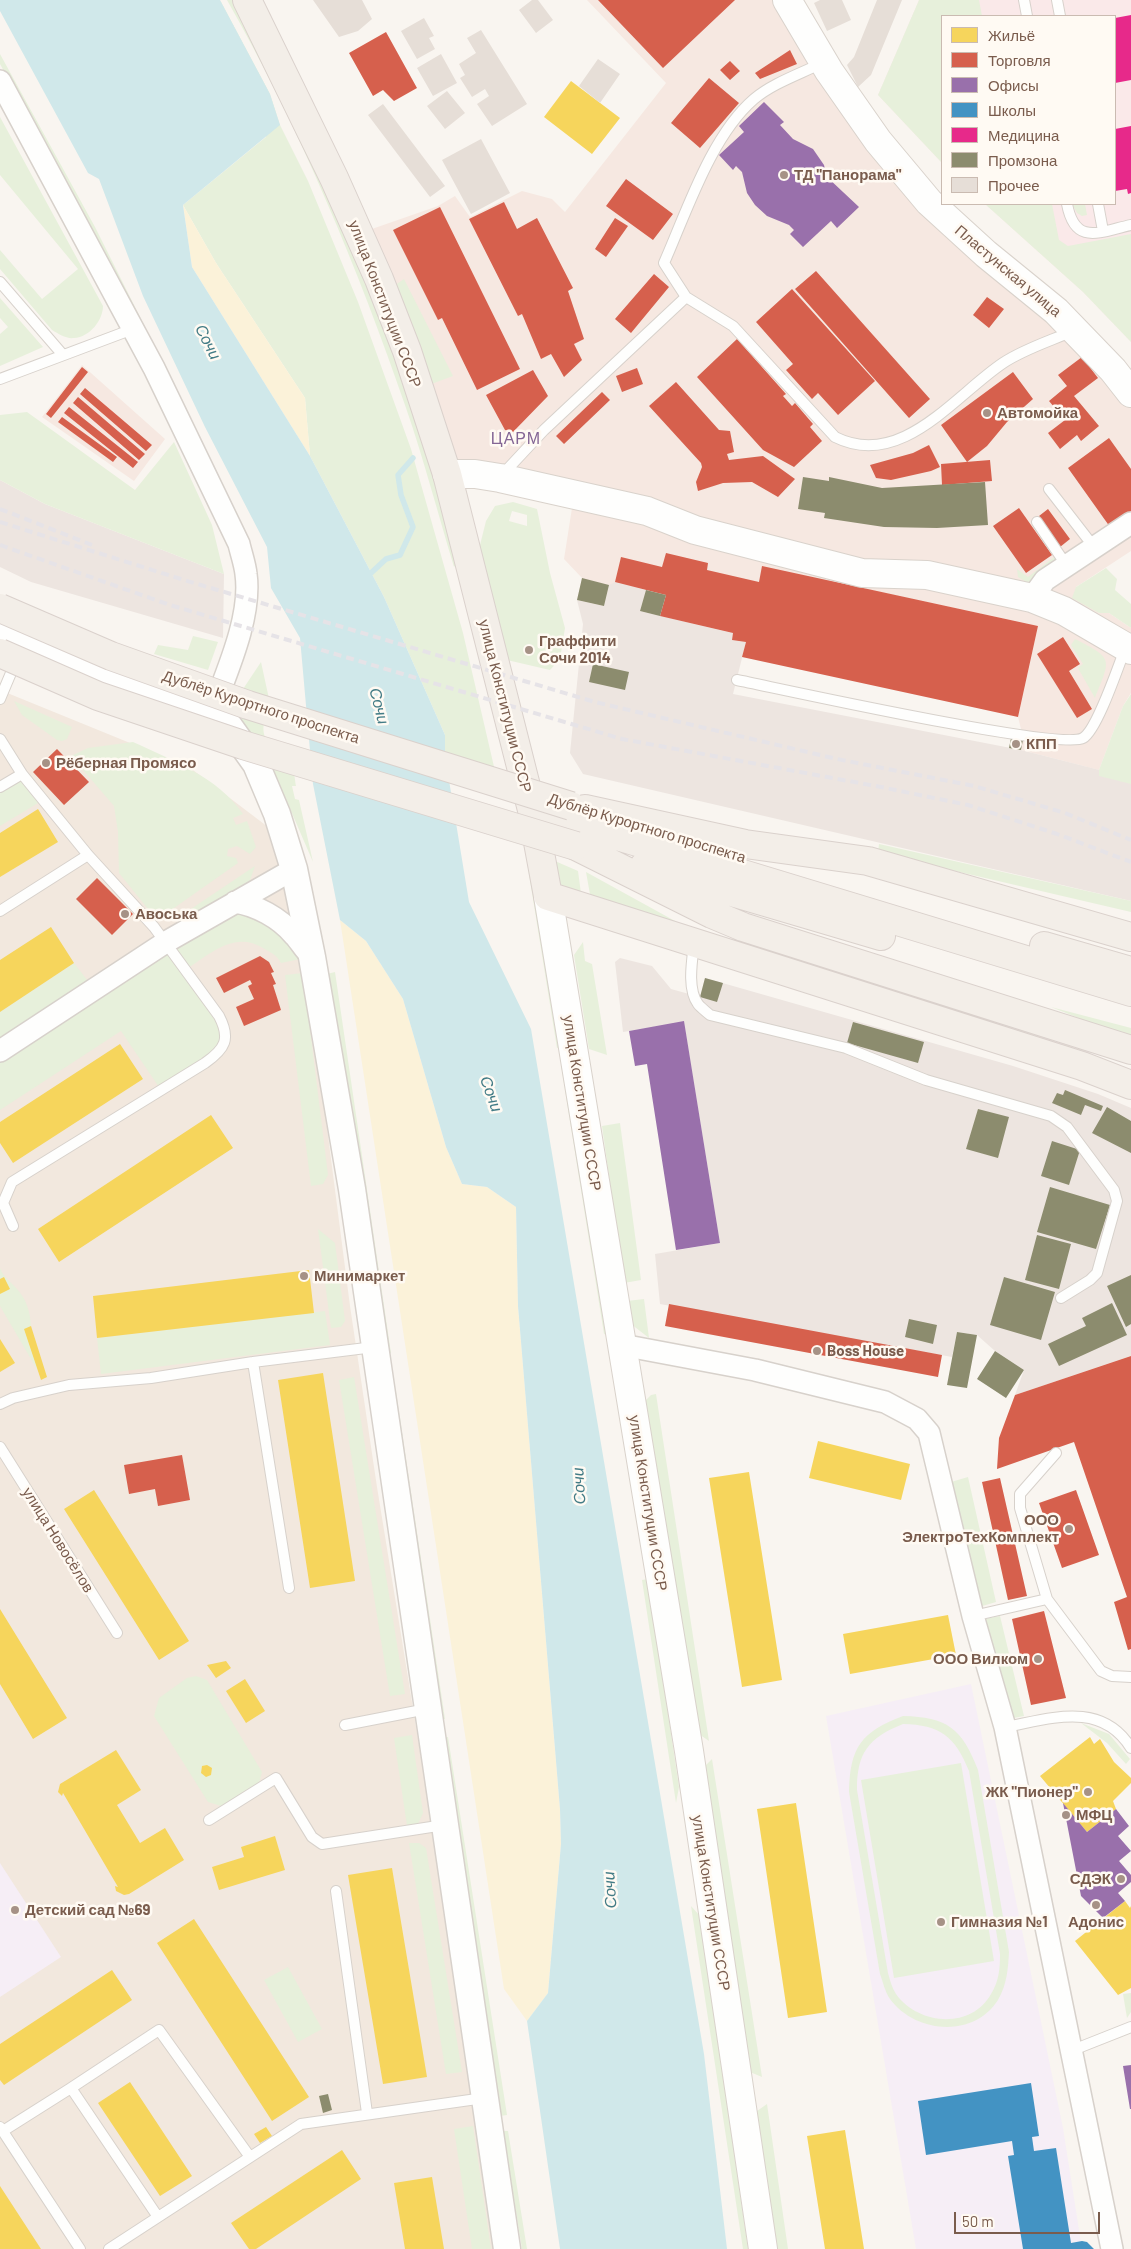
<!DOCTYPE html>
<meta charset="utf-8">
<style>
body{margin:0}
#map{position:relative;width:1131px;height:2249px;overflow:hidden;background:#f9f5f0;font-family:Barlow,sans-serif}
canvas{display:block}
.legend{position:absolute;left:941px;top:15px;width:175px;height:190px;box-sizing:border-box;background:#fffaf3;border:1px solid #cabbb1;margin:0;padding:6px 9px;list-style:none;font-size:15px;color:#7a5c4d}
.legend li{display:flex;align-items:center;gap:10px;height:25px}
.legend b{width:25px;border:1px solid #cabbb1}
.scale{position:absolute;left:954px;top:2212px;width:146px;height:22px;box-sizing:border-box;border:2px solid #7a5c4d;border-top:0;padding-left:6px;font-size:15px;line-height:18px;white-space:nowrap;color:#7a5c4d;-webkit-text-stroke:4px #fffaf3;paint-order:stroke}
</style>
<div id="map">
<canvas width="1131" height="2249"></canvas>
<ul class="legend">
<li><b style="height:14px;background:#f6d55c"></b>Жильё</li>
<li><b style="height:14px;background:#d6604d"></b>Торговля</li>
<li><b style="height:14px;background:#9970ab"></b>Офисы</li>
<li><b style="height:14px;background:#4393c3"></b>Школы</li>
<li><b style="height:14px;background:#e7298a"></b>Медицина</li>
<li><b style="height:14px;background:#8c8c6e"></b>Промзона</li>
<li><b style="height:14px;background:#e6ded7"></b>Прочее</li>
</ul>
<div class="scale">50 m</div>
</div>
<script>
const ctx = document.querySelector('canvas').getContext('2d');
ctx.lineJoin = 'round';
function fillPath(path, color) {
  ctx.fillStyle = color;
  ctx.fill(path, 'evenodd');
}
function strokePath(path, color, width, dash) {
  ctx.strokeStyle = color;
  ctx.lineWidth = width;
  ctx.lineCap = dash ? 'butt' : 'round';
  ctx.setLineDash(dash || []);
  ctx.stroke(path);
}
function write(font, color, halo, rows, align = 'center') {
  ctx.font = font + ' Barlow,sans-serif';
  ctx.lineWidth = 5;
  ctx.setLineDash([]);
  ctx.textBaseline = 'middle';
  ctx.strokeStyle = halo;
  ctx.fillStyle = color;
  for (const [text, x, y, turn = 0] of rows) {
    ctx.save();
    ctx.translate(x, y);
    ctx.rotate((+turn || 0) * Math.PI / 180);
    ctx.textAlign = isNaN(turn) ? turn : align;
    if (halo) ctx.strokeText(text, 0, 0);
    ctx.fillText(text, 0, 0);
    ctx.restore();
  }
}
fillPath(new Path2D(`
 M0,690L189,767L268,827L304,950L350,1306L377,1487L501,2249H0Z`), '#f2e8de');
fillPath(new Path2D(`
 M587,0H776L825,87L859,138L970,255L1074,340L1131,405V551L1076,587L1099,613H1109L1131,628V693L1123,706L1099,770L1021,750L1023,737L1018,717L1038,626L763,567L746,642L732,640L733,633L640,611L645,589L609,585L604,606L577,600L582,578L564,559L572,508L453,481L369,230L438,206L455,196L470,217L522,191L552,199L565,212L666,83Z
 M82,365L165,439L134,481L42,417Z`), '#f6e8e1');
fillPath(new Path2D(`
 M0,480L45,504L224,574L223,638L31,582L0,567Z
 M615,582L646,590L640,611L733,633L732,640L746,642L733,694L1021,750L1131,778V901L583,774L570,753L583,624L577,600L604,606L609,585Z
 M620,958L652,966L671,989L700,997L705,978L1013,1066L1098,1094L1131,1108V1356L1015,1395L1024,1370L995,1351L977,1335L957,1332L952,1357L660,1304L655,1254L720,1243L684,1022L623,1032L615,962Z`), '#ede5e0');
fillPath(new Path2D(`
 M971,1684L1063,2128L1082,2249H916L826,1716Z
 M0,1863L61,1957L0,1997Z`), '#f6eef6');
fillPath(new Path2D(`
 M919,0H1131V342L1083,292L985,204H1115V16H942V163L878,95Z`), '#fae9e9');
fillPath(new Path2D(`
 M220,0L270,94L280,125L308,181L358,302L411,449L463,633L495,771L445,756V735L384,597L310,456L305,398L216,263L183,205L266,137Z
 M227,0H247L334,178L466,552L454,567C438,514 424,460 406,408C358,268 300,129 227,0Z
 M919,0H979L982,16H942V163L878,95Z
 M0,54L95,227L145,327L0,64Z
 M0,117L103,306C103,320 90,337 74,338C66,339 59,334 52,330L0,269V250L42,299L78,269L0,175Z
 M985,204H1052L1059,240L1068,246L1131,234V342L1083,292Z
 M1072,204H1085L1087,215L1082,216L1077,213Z
 M404,279L453,376L426,386L391,288Z
 M0,298L43,347L0,366V334L8,327L0,318Z
 M27,412L135,490L174,442L212,525L224,574L45,504L0,480V415Z
 M513,502L537,509L550,573L565,628L560,659L550,670L507,660L479,549L486,521L495,506ZM512,511L527,515V526L509,521Z
 M1057,555L1058,561L1028,583L1018,577L1017,569L1028,577Z
 M1106,568L1117,579L1115,590L1131,604V628L1109,613H1099L1072,598L1076,587Z
 M193,636L218,642L208,670L154,654L158,645L188,650Z
 M1075,639C1114,659 1111,658 1095,698L1078,668L1083,664L1071,645Z
 M261,662L271,708C249,743 281,747 293,771C295,775 295,782 296,786H292L295,799L299,800L313,862L269,760L237,716V698Z
 M1131,694V784L1099,776V770L1123,706Z
 M14,701L72,727L67,739L62,741L57,740L22,715Z
 M133,742C172,760 218,777 243,814L233,818L236,825L247,821L256,847L250,854L237,846L228,849L227,856L236,858L238,863L157,920L119,873L118,832L114,806L71,756L88,748Z
 M22,774L43,800L0,826V787Z
 M879,844L1131,901V912L878,853Z
 M555,861L578,871L582,901L560,885Z
 M527,862L535,865L564,1047L557,1048Z
 M255,866L249,883L183,929L176,919Z
 M586,872L704,937L591,900Z
 M248,904L305,958L281,963C277,955 270,952 263,948C234,930 209,955 185,970L225,1028L218,1054L161,1090L121,1031L0,1110V1012L74,963L94,989Z
 M583,942L585,961L592,964L607,1055L589,1049L574,955Z
 M335,972L391,1353L383,1354L327,974Z
 M303,973L328,1175L323,1184L311,1186L285,975Z
 M1051,1007L1131,1028V1039Z
 M567,1064L608,1335L604,1334L561,1065Z
 M620,1123L641,1280L624,1283L602,1126Z
 M318,1229L335,1243L345,1321L341,1327L331,1328Z
 M0,1268C4,1278 10,1281 17,1289C27,1300 30,1312 31,1326L25,1329L38,1371L0,1306Z
 M644,1299L649,1338L631,1324L627,1301Z
 M325,1311L330,1345L101,1374L97,1338Z
 M354,1377L405,1694L390,1696L339,1380Z
 M396,1392L445,1719L437,1720L387,1394Z
 M656,1394L709,1741L696,1732L643,1403L651,1395Z
 M968,1477L996,1602L979,1607L951,1482Z
 M648,1579L679,1787L676,1803L642,1580Z
 M1000,1616L1024,1716L1008,1719L984,1619Z
 M196,1676L207,1680L262,1772L259,1783L221,1806L208,1802L154,1716L159,1698L187,1678Z
 M903,1716C947,1717 962,1728 978,1770L1009,1952C1008,1969 1007,1984 998,2000C973,2039 915,2033 890,1999C885,1992 883,1982 880,1974L849,1792C850,1747 861,1732 903,1716ZM903,1724C940,1725 955,1736 969,1771L1000,1954C1000,1969 999,1981 991,1994C971,2030 918,2025 896,1994C892,1988 890,1980 888,1973L857,1790C857,1753 868,1738 903,1724Z
 M1081,1723L1109,1734L1130,1759L1126,1764L1107,1743Z
 M412,1735L423,1813L418,1824L407,1826L394,1738Z
 M448,1737L507,2115L500,2116L441,1738Z
 M712,1759L762,2077L750,2072L703,1768Z
 M961,1763L994,1961L894,1978L861,1780Z
 M409,1843H419L426,1848L462,2072L446,2074Z
 M691,1906L700,1916L748,2249H743Z
 M288,1967L322,2029L298,2042L264,1980Z
 M1131,1993V2012L1127,2018L1123,1994Z
 M767,2104L788,2249H770L754,2118L757,2111Z
 M473,2126L491,2249H472L454,2129Z
 M503,2131H508L527,2249H522Z`), '#e7f0db');
fillPath(new Path2D(`
 M183,205L216,263L305,398L310,456L192,267Z
 M340,920L366,941L403,999L446,1147L462,1184L487,1187L516,1207L518,1306L560,1809L561,1844L548,1993L527,2021L504,1989Z`), '#fbf2d9');
fillPath(new Path2D(`
 M0,0H220L270,94L280,125L183,205L192,267L310,456L384,597L445,735V756L469,902L531,1029L704,2054L727,2249H560L527,2021L548,1993L561,1844L560,1809L518,1306L516,1207L487,1187L462,1184L446,1147L403,999L366,941L340,920L313,784L300,638L271,588L267,547L205,427L143,296L99,179L88,173L0,11Z`), '#d0e8ea');
fillPath(new Path2D(`
 M571,81L620,118L592,154L544,117Z
 M38,809L58,842L0,877V833Z
 M51,927L74,963L0,1012V960Z
 M120,1044L143,1079L13,1163L0,1143V1122Z
 M211,1115L233,1148L59,1262L38,1229Z
 M309,1270L314,1313L97,1338L93,1296Z
 M4,1277L10,1289L0,1294V1279Z
 M31,1326L47,1377L41,1380L24,1329Z
 M0,1339L15,1363L0,1372Z
 M323,1373L355,1581L310,1588L278,1380Z
 M818,1441L910,1464L901,1500L809,1478Z
 M749,1472L782,1680L742,1687L709,1478Z
 M94,1490L189,1641L159,1660L64,1509Z
 M0,1609L67,1718L33,1739L0,1684Z
 M948,1615L956,1655L850,1674L843,1634Z
 M226,1661L231,1668L216,1678L207,1665Z
 M245,1679L265,1711L246,1723L226,1691Z
 M1090,1737L1094,1744L1100,1739L1114,1762L1131,1778V1783L1113,1801L1116,1809L1087,1832L1040,1776Z
 M116,1750L141,1790L117,1805L140,1843L165,1828L184,1860L129,1894L124,1895L116,1891L115,1886L118,1887L63,1793L62,1796L58,1792L60,1784Z
 M207,1765L212,1768L211,1775L206,1777L201,1773L202,1766Z
 M796,1803L827,2012L788,2018L757,1809Z
 M275,1836L285,1870L219,1890L212,1867L244,1857L241,1847Z
 M392,1868L427,2077L383,2084L348,1875Z
 M1125,1901L1130,1908L1131,1906V1988L1118,1995L1075,1941Z
 M194,1919L309,2097L272,2121L157,1943Z
 M112,1970L132,2000L4,2085L0,2080V2044Z
 M130,2082L192,2176L160,2196L98,2103Z
 M266,2127L272,2136L260,2143L254,2134Z
 M845,2130L864,2249H825L807,2136Z
 M342,2150L361,2179L256,2249H249L231,2223Z
 M432,2177L444,2249H405L394,2183Z
 M0,2186L41,2249H0Z`), '#f6d55c');
fillPath(new Path2D(`
 M598,0H735L663,68Z
 M386,32L417,88L394,101L383,90L373,96L349,53Z
 M790,50L797,64L760,79L755,73Z
 M730,61L740,71L730,80L720,70Z
 M709,78L739,103L700,148L671,123Z
 M626,179L673,214L653,240L606,206Z
 M504,202L517,229L537,218L573,288L568,291L584,339L574,344L582,360L564,377L551,354L541,359L522,314L518,316L469,219Z
 M440,207L520,369L477,390L442,318L438,320L393,230Z
 M615,218L628,226L606,257L595,249Z
 M816,271L930,399L909,418L795,289Z
 M654,274L669,287L631,333L615,319Z
 M792,289L875,381L838,415L818,393L812,399L786,370L793,364L756,322Z
 M987,297L1004,309L989,328L973,315Z
 M737,339L786,394L783,396L792,406L795,403L813,424L810,427L822,441L794,467L763,450L697,377Z
 M1082,357L1098,378L1074,396L1099,426L1081,441L1077,435L1060,449L1048,433L1065,420L1049,401L1067,386L1058,375Z
 M82,367L88,372L51,418L46,414Z
 M637,368L643,384L622,392L616,376Z
 M533,370L548,396L513,432L505,430L486,395Z
 M1013,372L1033,399L1007,422L987,446L967,462L941,425Z
 M676,382L719,430L730,431L734,452L727,454L729,460L763,456L795,479L778,497L752,482L723,483L698,491L696,482L702,467L701,463L649,406Z
 M85,388L152,445L146,451L80,394Z
 M602,392L610,400L564,444L556,436Z
 M78,397L145,454L139,460L73,403Z
 M69,407L138,462L133,468L64,413Z
 M62,417L117,457L113,462L58,422Z
 M1109,438L1131,469V512L1110,527L1068,468Z
 M929,445L940,467L931,471L891,480L876,478L870,465L913,453Z
 M990,460L992,481L942,485L941,464Z
 M1019,508L1052,555L1026,573L993,526Z
 M1048,509L1070,539L1060,547L1039,516Z
 M666,553L708,563L707,570L759,582L762,566L1038,626L1018,717L742,657L746,642L732,640L733,633L660,616L666,595L615,582L621,557L662,567Z
 M1063,637L1080,664L1069,671L1092,709L1077,718L1037,654Z
 M57,749L89,782L64,805L33,772Z
 M97,878L133,914L112,935L76,899Z
 M260,956L269,962L274,972L271,973L276,984L273,985L281,1010L244,1026L236,1007L254,999L248,986L252,984L250,980L224,993L216,978Z
 M669,1304L942,1355L938,1377L665,1326Z
 M1131,1356V1649L1128,1650L1114,1602L1127,1597L1074,1442L997,1469L999,1438L1015,1395Z
 M182,1455L190,1500L158,1506L155,1489L129,1494L124,1465Z
 M1000,1478L1027,1596L1008,1600L982,1482Z
 M1076,1490L1099,1555L1062,1568L1039,1503Z
 M1044,1611L1066,1698L1031,1705L1012,1619Z`), '#d6604d');
fillPath(new Path2D(`
 M764,102L784,122L780,125L793,139L813,149L824,165L827,177L859,207L837,228L831,221L803,247L790,234L794,230L789,225L767,216L755,205L747,193L742,172L736,166L733,170L719,155L744,132L739,126Z
 M684,1021L720,1243L676,1250L647,1064L635,1066L629,1031Z
 M1063,1803L1087,1832L1116,1809L1129,1826L1118,1836L1131,1851L1119,1861L1131,1875V1882L1118,1893L1125,1901L1103,1918L1081,1896Z
 M1131,2065V2109H1130L1123,2066Z`), '#9970ab');
fillPath(new Path2D(`
 M1031,2083L1039,2136L1032,2137L1034,2151L1056,2148L1071,2243L1082,2241L1087,2242L1094,2249H1023L1008,2156L1014,2155L1012,2141L926,2155L918,2101Z`), '#4393c3');
fillPath(new Path2D(`
 M1131,15V80L1115,83V18Z
 M1131,126V193L1128,194L1127,189L1115,191V129Z`), '#e7298a');
fillPath(new Path2D(`
 M803,477L829,481V477L882,488L985,482L988,525L937,528L884,527L824,518L825,513L798,509Z
 M582,578L609,585L604,606L577,600Z
 M646,590L666,595L660,616L640,611Z
 M593,664L629,672L625,690L589,682Z
 M1011,738L1023,740L1021,750L1009,748Z
 M705,978L723,983L717,1002L700,997Z
 M853,1022L924,1042L918,1063L847,1043Z
 M1065,1090L1103,1106L1101,1111L1085,1105L1081,1115L1052,1103L1057,1093L1063,1095Z
 M1107,1107L1131,1121V1153L1092,1133Z
 M978,1109L1009,1117L998,1158L966,1149Z
 M1052,1141L1080,1150L1069,1185L1041,1176Z
 M1050,1187L1110,1205L1096,1249L1037,1232Z
 M1037,1235L1071,1244L1059,1289L1025,1280Z
 M1131,1275V1324L1126,1327L1107,1286Z
 M1004,1277L1055,1292L1041,1340L990,1325Z
 M1112,1303L1127,1335L1059,1366L1048,1344L1086,1326L1082,1318Z
 M909,1319L937,1325L933,1344L905,1337Z
 M957,1332L977,1335L967,1388L947,1385Z
 M995,1351L1024,1370L1006,1398L977,1379Z
 M328,2094L332,2110L323,2113L319,2096Z`), '#8c8c6e');
strokePath(new Path2D(`
 M371,573L386,559L400,555L413,527L401,495L398,475L413,458`), '#d0e8ea', 5.5);
fillPath(new Path2D(`
 M313,0H362L372,19L358,31L339,37Z
 M532,0H538L553,20L536,33L519,10Z
 M820,0H842L851,20L827,31L814,3Z
 M877,0H902L871,75L858,87L847,65L854,57Z
 M424,18L434,36L429,38L435,49L417,59L401,31Z
 M481,30L527,104L492,126L477,104L489,96L485,89L472,97L460,78L465,75L459,64L476,53L467,38Z
 M441,54L457,83L433,96L417,68Z
 M598,59L620,74L600,103L579,86Z
 M447,91L465,113L445,129L427,106Z
 M383,104L445,186L430,197L368,115Z
 M481,139L510,193L471,214L442,160Z`), '#e6ded7');
const service = new Path2D(`
 M1024,0L1027,16
 M1057,0L1060,16
 M1067,204C1075,246 1099,232 1131,225
 M1098,204L1103,231
 M0,282L63,355
 M686,297L664,263C687,211 711,136 754,99C773,83 800,74 822,63
 M0,379L133,329
 M502,475L544,430L686,297L733,326L835,437C901,470 954,396 1003,363C1024,349 1050,341 1073,331
 M1049,489L1094,547
 M1037,522L1067,566
 M737,680C782,689 1060,751 1083,738C1097,730 1118,667 1125,649
 M0,699L16,661
 M0,739L22,774L88,855L154,927L219,1016C231,1039 225,1049 205,1063L12,1182L3,1203L13,1226
 M0,787L22,774
 M0,911L88,855
 M694,944C692,961 687,989 698,1004C701,1008 707,1012 710,1015L846,1048L926,1080L1051,1116L1067,1127L1114,1190L1117,1201L1097,1273L1090,1280L1061,1298
 M253,1362L289,1588
 M0,1404L13,1398L69,1385L151,1378L253,1362L374,1347
 M0,1447L117,1633
 M1047,1599L1020,1508V1494L1056,1453
 M973,1616L1047,1599L1101,1671L1112,1676L1131,1677
 M345,1725L427,1709
 M1005,1727C1050,1719 1101,1700 1131,1748
 M209,1820L276,1778L312,1837L322,1844L444,1825
 M336,1891L367,2113
 M1073,2050L1131,2027
 M0,2127L80,2249
 M3,2131L71,2088
 M158,2217L71,2088L159,2030L250,2157
 M109,2249L301,2124L484,2098`);
const minor = new Path2D(`
 M0,81L154,368L239,544C241,553 245,564 246,574C252,616 227,671 213,709
 M1032,598L1045,580L1131,523
 M235,902C256,905 280,918 294,935C301,942 304,950 312,956
 M0,1051L166,942L294,869
 M622,1345L755,1370L885,1402L917,1419L929,1433L973,1616L1005,1727L1112,2249`);
const tertiary = new Path2D(`
 M0,630L103,674L211,712L229,726L256,764L277,814L294,869L312,957L352,1189L507,2249`);
const secondary = new Path2D(`
 M787,0L829,71L878,141L929,202L986,254L1056,311L1113,370L1131,393
 M447,474H475L500,478L647,511L695,530L862,573L927,575L1032,598L1064,611L1131,650
 M548,896L689,1751L763,2249`);
const primary = new Path2D(`
 M247,0L334,178L379,279L407,351L447,474L532,810L548,896L1082,1066L1131,1085
 M585,809L745,844L868,861L1131,937
 M532,810L1131,992
 M576,846L712,914L743,927L1131,1050
 M644,866L881,936
 M1044,946L1131,971`);
strokePath(service, '#d7d1cb', 12);
strokePath(minor, '#d7d1cb', 24);
strokePath(tertiary, '#d7d1cb', 29);
strokePath(secondary, '#d9d2cb', 30);
strokePath(primary, '#dad1cc', 30);
strokePath(service, '#fefefd', 10);
strokePath(minor, '#fefefd', 21);
strokePath(tertiary, '#fefefd', 26);
strokePath(secondary, '#fefefd', 28);
strokePath(primary, '#f3eee8', 28);
strokePath(new Path2D(`
 M0,509L92,545
 M0,522L184,580L595,702L837,759L974,786L1065,813L1131,840
 M0,545L170,605L622,739L881,787L968,805L1057,834L1131,862`), '#e6e3e7', 4, [8, 5]);
const primaryBridge = new Path2D(`
 M0,608L111,656L248,705L571,806
 M0,653L98,696L243,745L576,846`);
strokePath(primaryBridge, '#dad1cc', 30, []);
strokePath(primaryBridge, '#f3eee8', 28);
for (const [x, y, r, color] of [
 [784,175,5,"#a69286"],
 [987,413,5,"#a69286"],
 [529,650,5,"#a69286"],
 [1016,744,5,"#a69286"],
 [46,763,5,"#a69286"],
 [125,914,5,"#a69286"],
 [304,1276,5,"#a69286"],
 [817,1351,5,"#a69286"],
 [1069,1529,5,"#a69286"],
 [1038,1659,5,"#a69286"],
 [1088,1792,5,"#a69286"],
 [1066,1815,5,"#a69286"],
 [1121,1879,5,"#a69286"],
 [1096,1905,5,"#a69286"],
 [15,1910,5,"#a69286"],
 [941,1922,5,"#a69286"]
]) {
  const dot = new Path2D();
  dot.arc(x, y, r, 0, 2 * Math.PI);
  ctx.fillStyle = color;
  ctx.fill(dot);
  strokePath(dot, '#fffaf3', 2);
}
write('bold 15px', '#7a5c4d', '#fffaf3', [
 ["ТД \"Панорама\"",794,175],
 ["Автомойка",997,413],
 ["Граффити",539,641],
 ["Сочи 2014",539,658],
 ["КПП",1026,744],
 ["Рёберная Промясо",56,763],
 ["Авоська",135,914],
 ["Минимаркет",314,1276],
 ["Boss House",827,1351],
 ["ООО",1059,1520,"right"],
 ["ЭлектроТехКомплект",1059,1537,"right"],
 ["ООО Вилком",1028,1659,"right"],
 ["ЖК \"Пионер\"",1078,1792,"right"],
 ["МФЦ",1076,1815],
 ["СДЭК",1111,1879,"right"],
 ["Детский сад №69",25,1910],
 ["Гимназия №1",951,1922],
 ["Адонис",1096,1922,"center"]
], 'left');
write('15px', '#7a5c4d', '#fffaf3', [
 ["Пластунская улица",1008,271,40],
 ["улица Конституции СССР",385,304,69],
 ["улица Конституции СССР",505,706,76],
 ["Дублёр Курортного проспекта",261,707,18],
 ["Дублёр Курортного проспекта",647,828,17],
 ["улица Конституции СССР",582,1103,81],
 ["улица Конституции СССР",648,1503,81],
 ["улица Новосёлов",58,1540,58],
 ["улица Конституции СССР",711,1903,81]
]);
write('italic 16px', '#437c86', '#fffaf3', [
 ["Сочи",208,342,63],
 ["Сочи",379,706,76],
 ["Сочи",491,1094,70],
 ["Сочи",579,1486,-94],
 ["Сочи",610,1890,-94]
]);
ctx.letterSpacing = '1px';
write('16px', '#846695', '#fffaf3', [
 ["ЦАРМ",516,439]
]);
ctx.letterSpacing = '0px';
</script>
